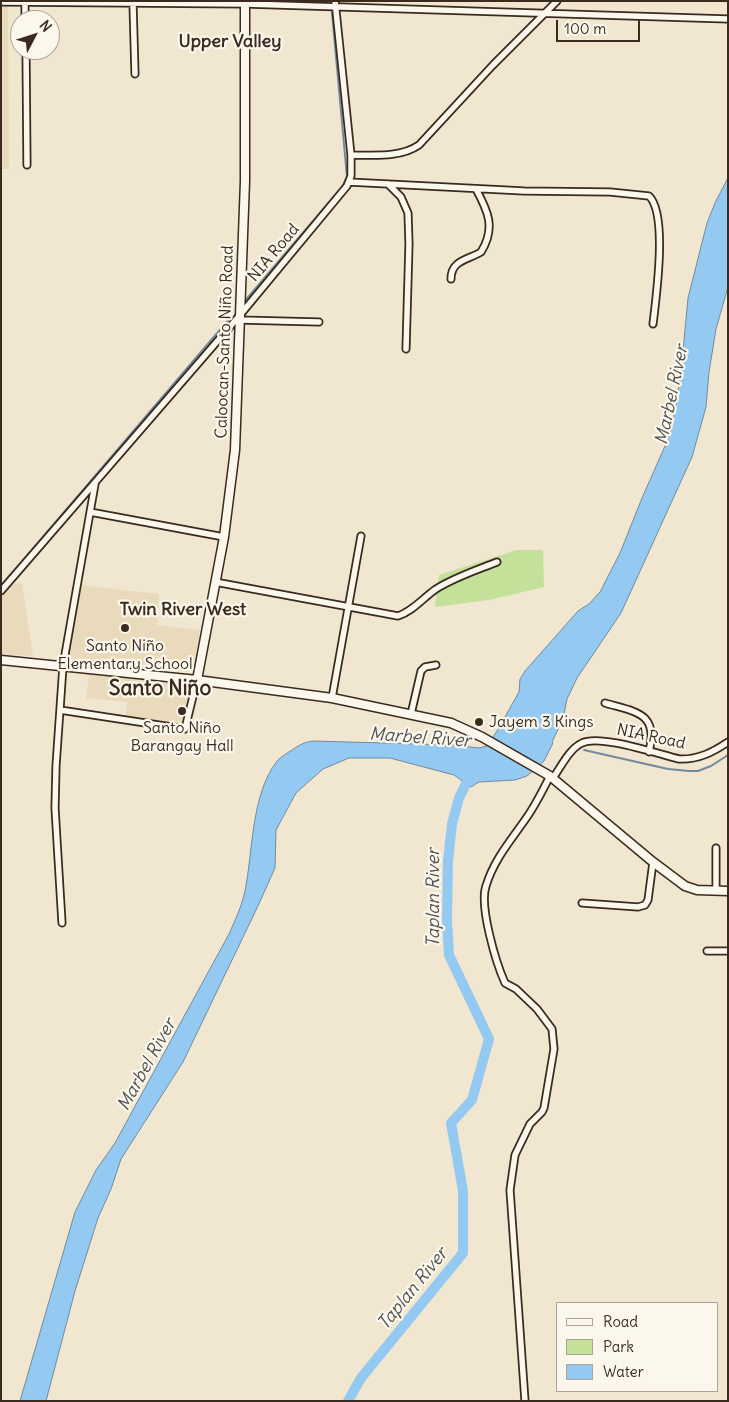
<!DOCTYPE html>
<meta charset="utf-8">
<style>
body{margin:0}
#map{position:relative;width:729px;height:1402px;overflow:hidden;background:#f1e6d0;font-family:Delius,sans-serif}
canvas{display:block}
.frame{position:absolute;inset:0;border:2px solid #3b2a1e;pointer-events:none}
.legend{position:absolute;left:556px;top:1302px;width:162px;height:90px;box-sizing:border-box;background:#fbf7ec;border:1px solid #aea59a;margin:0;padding:6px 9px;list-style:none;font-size:15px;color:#3b2a1e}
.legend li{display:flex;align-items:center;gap:10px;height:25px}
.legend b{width:25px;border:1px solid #aea59a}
.north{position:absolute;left:10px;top:10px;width:50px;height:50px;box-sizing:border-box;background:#fbf7ec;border:1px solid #aea59a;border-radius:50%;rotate:50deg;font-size:14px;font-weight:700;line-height:20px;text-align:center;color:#3b2a1e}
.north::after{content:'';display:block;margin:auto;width:18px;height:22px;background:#3b2a1e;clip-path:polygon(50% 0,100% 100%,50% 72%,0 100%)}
.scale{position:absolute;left:556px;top:20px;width:84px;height:22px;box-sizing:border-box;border:2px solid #3b2a1e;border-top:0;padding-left:6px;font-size:15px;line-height:18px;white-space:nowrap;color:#3b2a1e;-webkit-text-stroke:4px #fbf7ec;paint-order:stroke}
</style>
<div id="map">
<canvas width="729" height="1402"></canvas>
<div class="frame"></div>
<ul class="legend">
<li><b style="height:6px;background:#fbf7ec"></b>Road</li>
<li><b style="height:14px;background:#c3e199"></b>Park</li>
<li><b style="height:14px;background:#94caf2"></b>Water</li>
</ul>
<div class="north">N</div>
<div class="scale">100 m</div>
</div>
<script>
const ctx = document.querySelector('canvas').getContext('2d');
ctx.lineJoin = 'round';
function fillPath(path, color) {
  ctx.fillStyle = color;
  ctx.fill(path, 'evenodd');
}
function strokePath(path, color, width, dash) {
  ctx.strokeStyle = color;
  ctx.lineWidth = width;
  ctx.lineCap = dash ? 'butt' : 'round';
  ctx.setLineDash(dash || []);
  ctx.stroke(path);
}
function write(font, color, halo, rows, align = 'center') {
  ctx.font = font + ' Delius,sans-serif';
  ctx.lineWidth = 4.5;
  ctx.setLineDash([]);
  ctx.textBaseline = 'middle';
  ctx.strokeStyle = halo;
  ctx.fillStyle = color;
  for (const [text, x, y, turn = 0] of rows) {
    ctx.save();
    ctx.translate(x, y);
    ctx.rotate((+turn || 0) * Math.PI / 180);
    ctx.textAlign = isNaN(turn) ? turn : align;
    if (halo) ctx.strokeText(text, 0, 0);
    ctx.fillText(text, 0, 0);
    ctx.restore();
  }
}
fillPath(new Path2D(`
 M1,5H8L9,169H1Z
 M22,583L33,656L1,654V594L9,585Z
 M79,585L159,594L157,625L200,630L193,670L68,659Z
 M89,674L192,683L184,726L126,718L127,702L86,698Z`), '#eadabc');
fillPath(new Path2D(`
 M517,550H543L544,587L489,600L435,607L439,575Z`), '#c3e199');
const water = new Path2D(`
 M728,178V287L716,329L709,372L706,407L692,457L621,613L577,678L567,699L563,719L552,742L553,743L544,761L527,776L515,780L479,782L471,787L454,775L390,758H349L323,769L296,793L276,830L275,868L257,908L183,1062L121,1159L111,1189L98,1218L75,1291L46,1401H20L75,1212L96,1170L115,1143L229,934C235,920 242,906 245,891C253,851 251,795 277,761C281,757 287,753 292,750C299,745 305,742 313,741L453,745L479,748L487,746L497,731L519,692L520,679L525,671L578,611L589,604L600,592L620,553L642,498L665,446L672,428L681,372L688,298L707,223L715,203Z`);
fillPath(water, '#94caf2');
strokePath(water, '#708a9d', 1);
strokePath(new Path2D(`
 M244,302L342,187L347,177L332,13
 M1,586L230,318
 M584,750L668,769L689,771H698L711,766L728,755`), '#708a9d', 2);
strokePath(new Path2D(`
 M348,1401L361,1378L463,1253V1191L451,1123L472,1100L489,1039L449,955L447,919L448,861L452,824L459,798L472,771`), '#94caf2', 10);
const street = new Path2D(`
 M1,2L245,4L728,19
 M25,3V20
 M133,4L135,74
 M26,50L27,165
 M351,155C374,155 400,158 419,145L493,65L557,1
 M349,182L524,191L610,192L649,196C668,214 656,298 653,324
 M388,184L401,197L408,213L409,244L406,349
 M451,279C451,260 468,260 481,252C496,228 488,211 476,189
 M240,320L319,322
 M90,512L224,537
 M215,582L398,616C413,611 423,598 436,589C455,577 477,570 497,562
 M1,591L240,315L347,186L351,176V155L335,1
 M332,698L361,536
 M605,703C635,712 659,712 649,752
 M60,710L185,729L197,680
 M411,714L421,671L425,667L436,665
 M553,778C561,767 569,749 582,743C600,734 658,754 679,759C698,760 713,752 728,742
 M716,848V891
 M582,903L638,907L645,905L648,900L653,862
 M62,923L55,808L56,766L63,666L95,484
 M707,951H728
 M525,1401L510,1190L515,1155L530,1124L542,1112L544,1108L554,1049L552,1029L537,1009L516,989L505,983C496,963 479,906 486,886C494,859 512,839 527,817C536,804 543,790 550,776`);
const secondary = new Path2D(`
 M1,660L197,680L332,698L451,723L482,737L550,776L653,862L685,886L697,890L728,891
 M197,680L224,537L235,450L245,181V1`);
strokePath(street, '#3b2a1e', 9);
strokePath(secondary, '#3b2a1e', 11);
strokePath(street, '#fbf7ec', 5.5);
strokePath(secondary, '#fbf7ec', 8);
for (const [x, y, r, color] of [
 [125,628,5,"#3b2a1e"],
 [182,711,5,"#3b2a1e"],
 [479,722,5,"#3b2a1e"]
]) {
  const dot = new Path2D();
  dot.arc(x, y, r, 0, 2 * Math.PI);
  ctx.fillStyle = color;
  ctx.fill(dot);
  strokePath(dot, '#fbf7ec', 2);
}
write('16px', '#3b2a1e', '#fbf7ec', [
 ["NIA Road",274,253,-50],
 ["Caloocan-Santo Niño Road",225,342,-88],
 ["NIA Road",651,737,12]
]);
write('16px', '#3b2a1e', '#fbf7ec', [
 ["Santo Niño",125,646],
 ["Elementary School",125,664],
 ["Jayem 3 Kings",489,722,"left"],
 ["Santo Niño",182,728],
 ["Barangay Hall",182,746]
]);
write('bold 18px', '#3b2a1e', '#fbf7ec', [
 ["Upper Valley",230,42],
 ["Twin River West",183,610]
]);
write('italic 18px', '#515253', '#fbf7ec', [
 ["Marbel River",672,395,-78],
 ["Marbel River",420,738,4],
 ["Taplan River",434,898,-90],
 ["Marbel River",147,1065,-61],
 ["Taplan River",413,1289,-51]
]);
write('bold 21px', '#3b2a1e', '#fbf7ec', [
 ["Santo Niño",160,689]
]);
</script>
